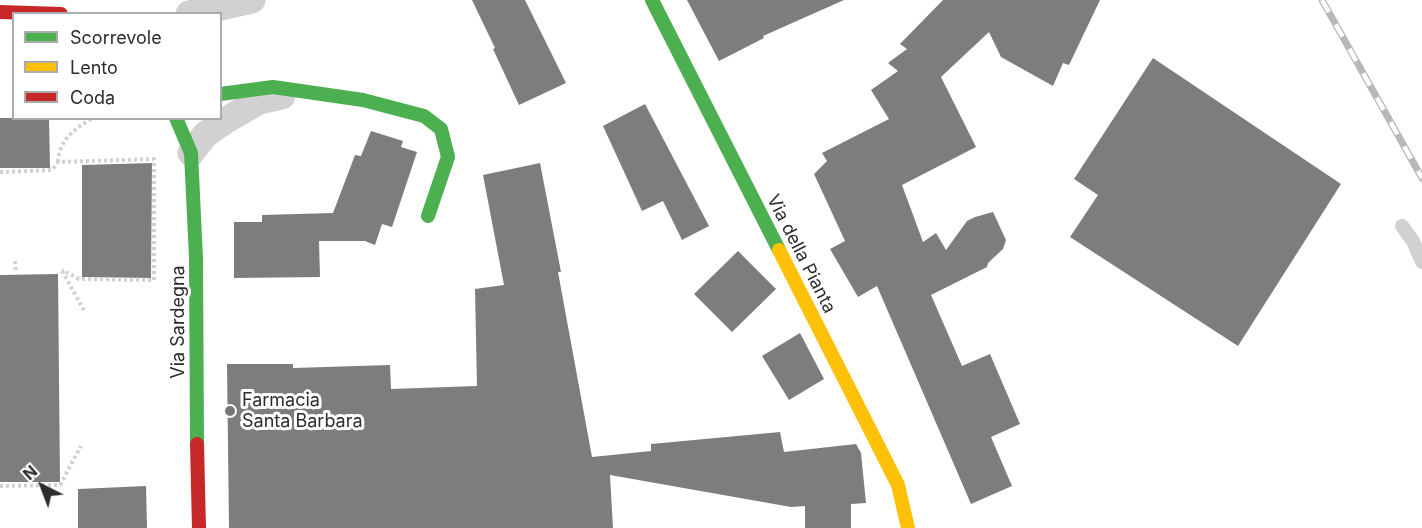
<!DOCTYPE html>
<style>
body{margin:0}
#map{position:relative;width:1422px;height:528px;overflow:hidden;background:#fff;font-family:Inter,sans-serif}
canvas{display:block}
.legend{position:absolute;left:12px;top:12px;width:210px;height:108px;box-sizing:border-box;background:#fff;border:2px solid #ababab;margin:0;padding:8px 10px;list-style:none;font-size:18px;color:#2c2c2c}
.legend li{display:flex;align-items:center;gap:12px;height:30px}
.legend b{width:30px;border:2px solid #ababab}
.north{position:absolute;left:12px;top:456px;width:60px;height:60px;-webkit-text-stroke:4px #fff;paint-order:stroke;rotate:318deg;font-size:16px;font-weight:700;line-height:24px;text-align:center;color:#2c2c2c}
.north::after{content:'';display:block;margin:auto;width:21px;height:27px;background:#2c2c2c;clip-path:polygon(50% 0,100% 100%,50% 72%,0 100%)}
</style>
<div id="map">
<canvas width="1422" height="528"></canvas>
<ul class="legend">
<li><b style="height:8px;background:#4caf50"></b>Scorrevole</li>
<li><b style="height:8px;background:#ffc107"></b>Lento</li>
<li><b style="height:8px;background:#c62828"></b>Coda</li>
</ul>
<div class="north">N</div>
</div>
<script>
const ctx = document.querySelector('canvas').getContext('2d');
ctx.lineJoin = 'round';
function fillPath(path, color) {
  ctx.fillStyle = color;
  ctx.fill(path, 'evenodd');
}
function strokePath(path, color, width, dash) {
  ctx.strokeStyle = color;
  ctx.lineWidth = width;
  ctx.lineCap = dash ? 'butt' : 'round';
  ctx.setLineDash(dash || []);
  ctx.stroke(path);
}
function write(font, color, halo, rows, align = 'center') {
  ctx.font = font + ' Inter,sans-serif';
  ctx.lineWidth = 6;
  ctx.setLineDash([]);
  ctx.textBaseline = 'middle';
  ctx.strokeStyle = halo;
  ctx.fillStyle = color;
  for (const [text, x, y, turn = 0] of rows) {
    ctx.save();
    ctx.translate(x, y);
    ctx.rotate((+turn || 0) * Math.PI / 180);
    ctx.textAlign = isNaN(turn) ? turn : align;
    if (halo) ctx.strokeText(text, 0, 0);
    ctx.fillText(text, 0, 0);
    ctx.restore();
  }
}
fillPath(new Path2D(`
 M472,0H525L566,83L519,105L493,49L495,48Z
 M687,0H844L763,36L764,38L719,61Z
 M943,0H1100L1069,65L1063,63L1053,86L1001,57L989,32L941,77L976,147L902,185L923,242L936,233L946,250L967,221L975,217L993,212L1006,240L1003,249L988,263L987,267L931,295L962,366L990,354L1020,424L991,437L1012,486L971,504L877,286L858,297L830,249L845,241L814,174L827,161L822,153L889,119L871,90L898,71L888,63L907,49L900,44Z
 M1153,58L1341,184L1238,346L1070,237L1098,195L1074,179Z
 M645,104L709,226L682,240L663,201L642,211L603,126Z
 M0,118H49L50,168H0Z
 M371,131L403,141L401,147L417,152L392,227L382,224L375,245L365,241H319L320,277L234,278V222H262V215L333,213L355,155L361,156Z
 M152,163L151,278L82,277V165Z
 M540,163L561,272H558L592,457L651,451V444L780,432L784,452L856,444L861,453L866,503L851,504V528H805V506L791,507L610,475L613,528H229L227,364H293V368L390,365L391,389L477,386L475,289L504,285L483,175Z
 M738,251L776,289L732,332L694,294Z
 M58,274L60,482H0V275Z
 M800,333L824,379L789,400L762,356Z
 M146,486L147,528H78V489Z`), '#7d7d7d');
strokePath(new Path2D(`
 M58,162C59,140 74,129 93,118
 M0,172L52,170L58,162L154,159V280L79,279L62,270
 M15,261L16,271
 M62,271L85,312
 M0,486L60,485L81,446`), '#d1d1d1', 4, [3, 3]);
strokePath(new Path2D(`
 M1402,226L1413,241L1422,262`), '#d1d1d1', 14);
strokePath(new Path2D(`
 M189,14L252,0
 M191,153L205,135L223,122L259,101L282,96`), '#d1d1d1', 27);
strokePath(new Path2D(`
 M652,0L779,250
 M220,94L273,87L363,100L424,116L441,129L448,157L428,216
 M176,118L191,153L196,258L197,444`), '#4caf50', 14);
strokePath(new Path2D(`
 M779,250L898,485L908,528`), '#ffc107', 14);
strokePath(new Path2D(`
 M0,12L61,14
 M197,444L199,528`), '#c62828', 14);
const rail = new Path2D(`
 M1322,0L1422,178`);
strokePath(rail, '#b8b8b8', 7);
strokePath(rail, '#fff', 4.5, [14]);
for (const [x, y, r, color] of [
 [230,411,6,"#767676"]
]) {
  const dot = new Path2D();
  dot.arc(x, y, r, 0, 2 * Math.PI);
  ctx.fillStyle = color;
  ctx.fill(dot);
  strokePath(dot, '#fff', 2);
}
write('18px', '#2c2c2c', '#fff', [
 ["Via della Pianta",801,254,63],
 ["Via Sardegna",179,322,-90]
]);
write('18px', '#2c2c2c', '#fff', [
 ["Farmacia",242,401],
 ["Santa Barbara",242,422]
], 'left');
</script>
